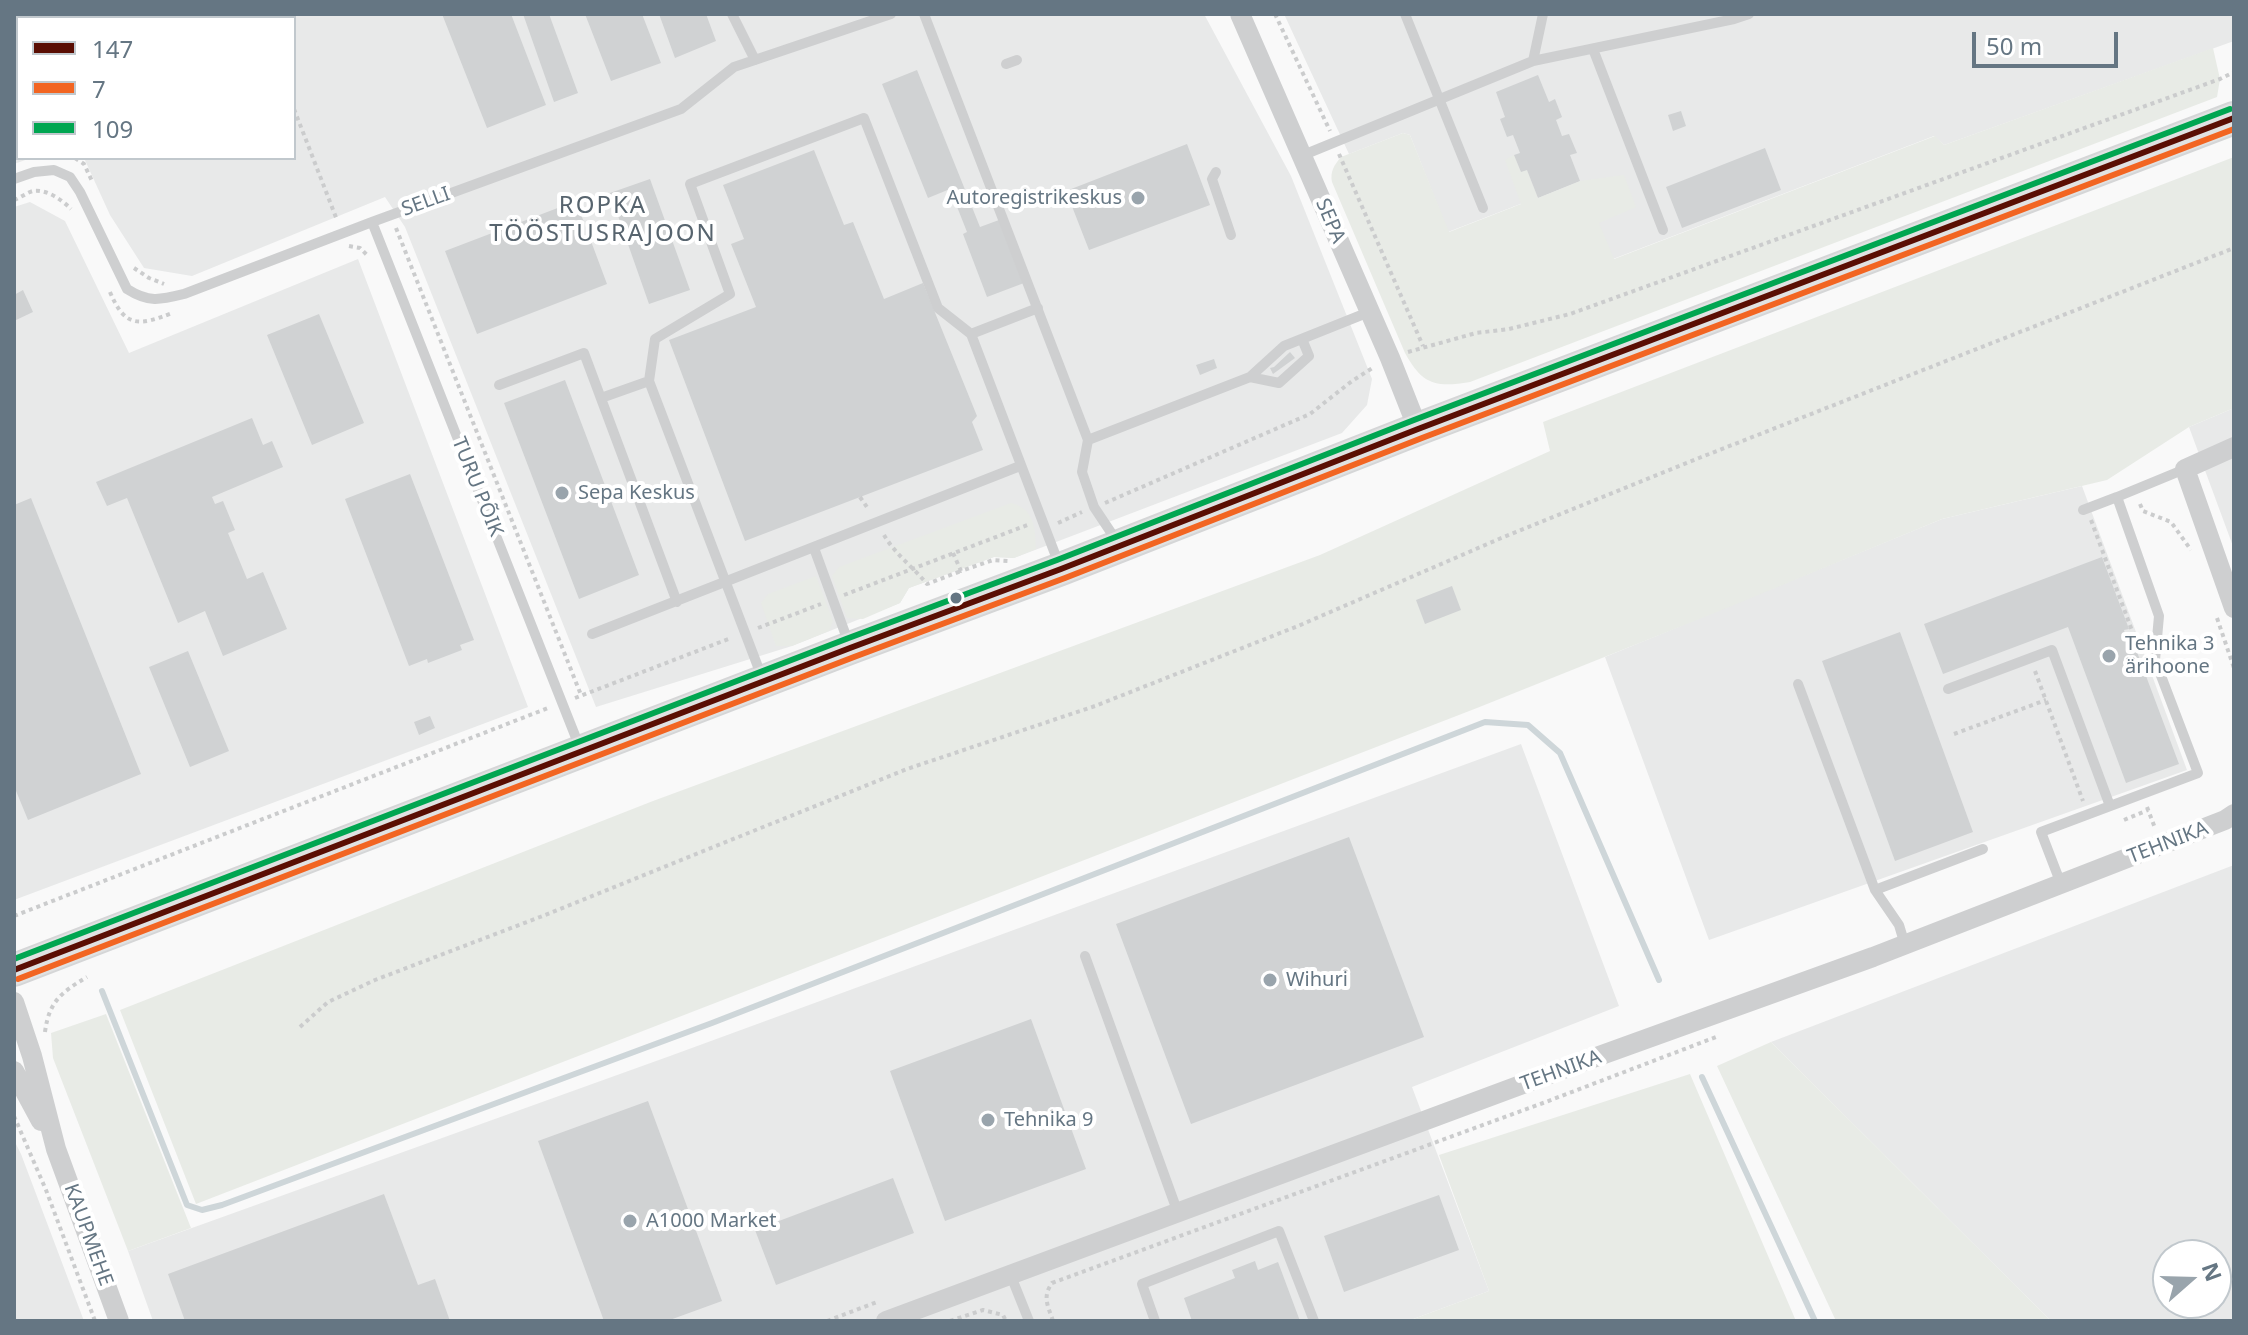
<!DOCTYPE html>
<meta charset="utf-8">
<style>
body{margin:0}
#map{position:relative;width:2248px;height:1335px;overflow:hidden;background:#f9f9f9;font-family:"Noto Sans",sans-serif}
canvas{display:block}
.frame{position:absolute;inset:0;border:16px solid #657683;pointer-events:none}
.legend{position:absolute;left:16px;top:16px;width:280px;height:144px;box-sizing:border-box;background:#fff;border:2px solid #c1c8cd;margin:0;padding:10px 14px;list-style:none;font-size:24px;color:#657683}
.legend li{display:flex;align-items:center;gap:16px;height:40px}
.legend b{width:40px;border:2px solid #c1c8cd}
.north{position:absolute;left:2152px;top:1239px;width:80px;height:80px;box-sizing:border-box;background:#fff;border:2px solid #c1c8cd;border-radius:50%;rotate:70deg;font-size:22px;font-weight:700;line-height:32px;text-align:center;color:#657683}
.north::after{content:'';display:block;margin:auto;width:28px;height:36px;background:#99a4ac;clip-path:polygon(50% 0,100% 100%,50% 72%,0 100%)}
.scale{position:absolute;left:1972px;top:32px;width:146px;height:36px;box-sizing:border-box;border:4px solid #657683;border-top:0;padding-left:10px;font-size:24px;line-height:28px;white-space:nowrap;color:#657683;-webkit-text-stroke:6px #fff;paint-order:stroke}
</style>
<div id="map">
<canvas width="2248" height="1335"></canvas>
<div class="frame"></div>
<ul class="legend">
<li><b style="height:10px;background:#5a0e03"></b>147</li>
<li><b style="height:10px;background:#f26522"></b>7</li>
<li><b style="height:10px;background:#00a651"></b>109</li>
</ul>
<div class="north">N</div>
<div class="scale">50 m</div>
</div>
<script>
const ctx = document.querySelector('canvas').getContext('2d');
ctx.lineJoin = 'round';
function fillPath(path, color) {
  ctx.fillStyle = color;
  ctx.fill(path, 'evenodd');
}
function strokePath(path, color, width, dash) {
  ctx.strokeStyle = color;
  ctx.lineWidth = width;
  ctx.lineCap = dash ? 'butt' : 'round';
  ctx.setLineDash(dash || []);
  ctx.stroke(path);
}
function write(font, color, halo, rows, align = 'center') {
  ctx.font = font + ' "Noto Sans",sans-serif';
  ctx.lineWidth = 8;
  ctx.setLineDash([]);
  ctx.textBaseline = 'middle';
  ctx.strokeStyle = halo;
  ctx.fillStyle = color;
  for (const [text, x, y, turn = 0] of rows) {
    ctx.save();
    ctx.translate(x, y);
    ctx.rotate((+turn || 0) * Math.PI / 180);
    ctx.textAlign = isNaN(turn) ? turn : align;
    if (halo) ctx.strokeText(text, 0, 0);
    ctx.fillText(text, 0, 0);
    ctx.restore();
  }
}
fillPath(new Path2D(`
 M14,14H1204L1291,176L1372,379L1367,405L1342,433L1014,558L994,557L909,588L900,603L792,646L596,707L405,227L385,197L192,276L144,268L110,215L84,158H294V18H18V158H31L14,164Z
 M1284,14H2234V41L1944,145L1934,136L1613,259L1580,181L1448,232L1410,135L1403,133L1349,154Z
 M30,202L65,221L129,353L358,259L528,707L14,900V207Z
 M2234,408V549L2189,427Z
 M2082,486L2187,770L1709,940L1605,657L1942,519Z
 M1521,744L1619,1006L1412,1087L1489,1291L1408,1321H153L128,1251L670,1056Z
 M2234,865V1321H2051L1771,1042ZM2168,1255H2216V1303H2168Z
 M14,1140L21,1154L84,1321H14Z`), '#e8e9e9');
fillPath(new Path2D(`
 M2213,48L2220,79L2217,97L1470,382C1435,388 1422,384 1405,353L1332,182C1330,172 1334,165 1341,157L1403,133L1410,135L1449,232L1521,204L1505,160L1514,155L1521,172L1527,170L1538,198L1580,181L1624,175L1636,207L1599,223L1614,259L1935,136L1944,145Z
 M2234,157V408L2189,427L2107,480L1942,519L1722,610L1477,708L196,1204L120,1010L653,801L1320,555L1550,451L1543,422Z
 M1011,503C1035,509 1035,528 1036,549L1014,558L994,557L909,588L900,603L863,619L847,618L832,576L839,567Z
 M816,576L833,621L829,631L792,646H776L761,603L768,594Z
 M106,1014L191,1228L128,1251L53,1058L51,1033Z
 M1771,1042L2051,1321H1836L1717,1066Z
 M1690,1074L1796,1321H1408L1489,1291L1439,1155Z`), '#e8ebe6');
strokePath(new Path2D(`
 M102,991L187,1205L202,1210L222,1205L712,1023L1485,722L1528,725L1560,753L1659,980
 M1702,1077L1815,1321`), '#ced6d9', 6);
fillPath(new Path2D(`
 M193,14H252L254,18H194Z
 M442,14H511L546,105L487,128Z
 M523,14H549L578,93L554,102Z
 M585,14H642L661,63L611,81Z
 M659,14H706L716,41L675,58Z
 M917,70L980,227L999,220L1024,283L987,297L963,234L967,232L950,189L928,198L882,84Z
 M1538,75L1549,102L1555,99L1562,117L1556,120L1562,136L1569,134L1577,153L1570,155L1580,181L1538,198L1527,170L1521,172L1514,155L1520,153L1513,135L1507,137L1500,119L1505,117L1496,92Z
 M1681,111L1686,126L1673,131L1668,115Z
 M1187,144L1210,205L1089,250L1066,191Z
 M1765,148L1781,190L1682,228L1666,187Z
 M814,150L844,225L853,222L884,299L923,283L977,416L972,422L983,450L745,541L669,340L756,307L731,244L744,239L723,185Z
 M650,179L690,290L649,304L610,193Z
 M576,201L607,284L477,334L445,251Z
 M23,290L33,312L14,321V295Z
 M319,314L364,423L312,445L267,335Z
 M1290,352L1295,358L1273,374L1270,368L1274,367Z
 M1214,359L1217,368L1200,375L1196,365Z
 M565,380L639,575L579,599L504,403Z
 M252,418L263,445L272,441L283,467L212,497L215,504L223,501L235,530L228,533L247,579L263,572L287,629L223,656L205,611L178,623L127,498L107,506L96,482Z
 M410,474L474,640L460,645L462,650L428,663L427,659L409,666L345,499Z
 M31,498L141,774L28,820L14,786V505Z
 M2102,557L2129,629L2124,630L2126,638L2131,636L2179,764L2126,783L2068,627L1943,674L1924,624Z
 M1452,586L1461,610L1425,624L1416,600Z
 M1900,632L1973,832L1895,861L1822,661Z
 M188,651L229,751L190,767L149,667Z
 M430,716L435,728L419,735L414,722Z
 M1349,837L1424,1037L1191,1124L1116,924Z
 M1031,1019L1086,1169L945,1221L890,1071Z
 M648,1101L722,1301L667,1321H604L538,1141Z
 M893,1178L914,1233L776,1285L755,1230Z
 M384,1194L418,1285L435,1279L450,1321H185L168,1274Z
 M1439,1195L1459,1250L1344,1292L1324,1236Z
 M1255,1261L1258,1270L1278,1262L1300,1321H1210L1209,1319L1192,1321L1184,1298L1235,1278L1232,1270Z`), '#d0d2d3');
const secondary = new Path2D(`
 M14,970L850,648L1061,569L1418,429L2234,118`);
strokePath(secondary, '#d5d6d7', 34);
strokePath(new Path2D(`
 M1275,14L1330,131
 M294,109L337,220
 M1339,154L1423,346
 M75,158L84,164L92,181
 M14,200C20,198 28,192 33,191C47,189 62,200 71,209
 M396,228L581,695
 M349,246L360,248L368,256
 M134,268L149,278L164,284
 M110,292C125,328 139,326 172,313
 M1408,352L1476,333L1509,329L1570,314L2220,79L2234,72
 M860,497L869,510
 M1105,503L1310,414L1352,381L1374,367
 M2140,504L2143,511L2171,522L2191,550
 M2091,520L2141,655
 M1058,523L1082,512
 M884,535C895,554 913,567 927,584L961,571
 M953,553L961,571L993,560L1009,561
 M844,595L1030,524
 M2217,618L2234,668
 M758,628L821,604
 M2035,671L2083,801
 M575,698L731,638
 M1954,734L2046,700
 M2147,807L2155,828
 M2124,820L2148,810
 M14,916L548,708
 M300,1027L328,1002L375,980L540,917L907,769L1095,706L1298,626L1499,539L1699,458L2234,248
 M45,1032C49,1001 62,992 87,977
 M14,1116L46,1190L95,1321
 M827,1321L877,1302
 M950,1321L983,1310L1003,1315L1006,1321
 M1053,1321C1048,1306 1042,1297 1052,1283L1543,1103L1716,1037`), '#cbcccd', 4, [4, 4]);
strokePath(new Path2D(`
 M17,14L19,18
 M732,14L755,60
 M924,14L1088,440L1082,472L1094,507L1118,543
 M1405,14L1483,208
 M1593,49L1663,230
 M1533,61L1543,14
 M1006,64L1017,60
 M14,74L18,71
 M1301,156L1533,61L1734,19L1749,14
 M1216,172L1212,179L1231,235
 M14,179L34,172L54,170L70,177L80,192L127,289C149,303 160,300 184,294L372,222L681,109L734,67L891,14
 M372,222L580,748
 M971,334L1038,308
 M1250,377L1284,346L1369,312
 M499,385L584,353L677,602
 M601,398L649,381
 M1088,440L1250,377L1279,383L1309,356L1302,339
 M2083,510L2117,497
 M814,548L849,644
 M592,634L1020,466
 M763,680L649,381L655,339L730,294L690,184L864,118L938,308L971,334L1060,567
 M1798,684L1875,890L1899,925L1905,945
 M1948,689L2052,650L2110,806
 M2061,884L2041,832L2198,773L2155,660L2159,616L2117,497L2185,469
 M1875,890L1983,849
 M1085,956L1178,1213
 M1011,1276L1029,1321
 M1155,1321L1142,1284L1279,1231L1314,1321`), '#cecfd0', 10);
strokePath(new Path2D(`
 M1240,14L1390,358L1418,429
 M2234,447L2185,469L2234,608
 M14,1002L32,1056L56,1149L119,1321
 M14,1071L41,1121
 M886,1321L1585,1061L1873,957L2225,820L2234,814`), '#cecfd0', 20);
strokePath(secondary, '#e1e2e2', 30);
strokePath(new Path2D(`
 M14,970L850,648L1061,569L1418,429L2234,118`), '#5a0e03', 6);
strokePath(new Path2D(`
 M18,979L854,657L1065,578L1422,438L2234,129`), '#f26522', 6);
strokePath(new Path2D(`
 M14,959L846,639L1057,560L1414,420L2230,109`), '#00a651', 6);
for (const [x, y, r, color] of [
 [1138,198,8,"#99a4ac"],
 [562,493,8,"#99a4ac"],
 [956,598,7,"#657683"],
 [2109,656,8,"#99a4ac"],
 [1270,980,8,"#99a4ac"],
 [988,1120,8,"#99a4ac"],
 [630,1221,8,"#99a4ac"]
]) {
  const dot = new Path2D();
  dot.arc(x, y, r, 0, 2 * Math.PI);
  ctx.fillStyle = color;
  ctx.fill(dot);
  strokePath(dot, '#fff', 3);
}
write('20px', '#657683', '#fff', [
 ["Autoregistrikeskus",1122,198,"right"],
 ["Sepa Keskus",578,493],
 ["Tehnika 3",2125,644],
 ["ärihoone",2125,667],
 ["Wihuri",1286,980],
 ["Tehnika 9",1004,1120],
 ["A1000 Market",646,1221]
], 'left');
write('20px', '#657683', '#fff', [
 ["SELLI",426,202,-20],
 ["SEPA",1330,221,67],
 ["TURU PÕIK",477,487,68],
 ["TEHNIKA",2168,843,-21],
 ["TEHNIKA",1561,1071,-20],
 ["KAUPMEHE",88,1235,70]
]);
ctx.letterSpacing = '2px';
write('24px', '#57646e', '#fff', [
 ["ROPKA",603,206],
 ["TÖÖSTUSRAJOON",603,234]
]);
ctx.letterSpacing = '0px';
</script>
